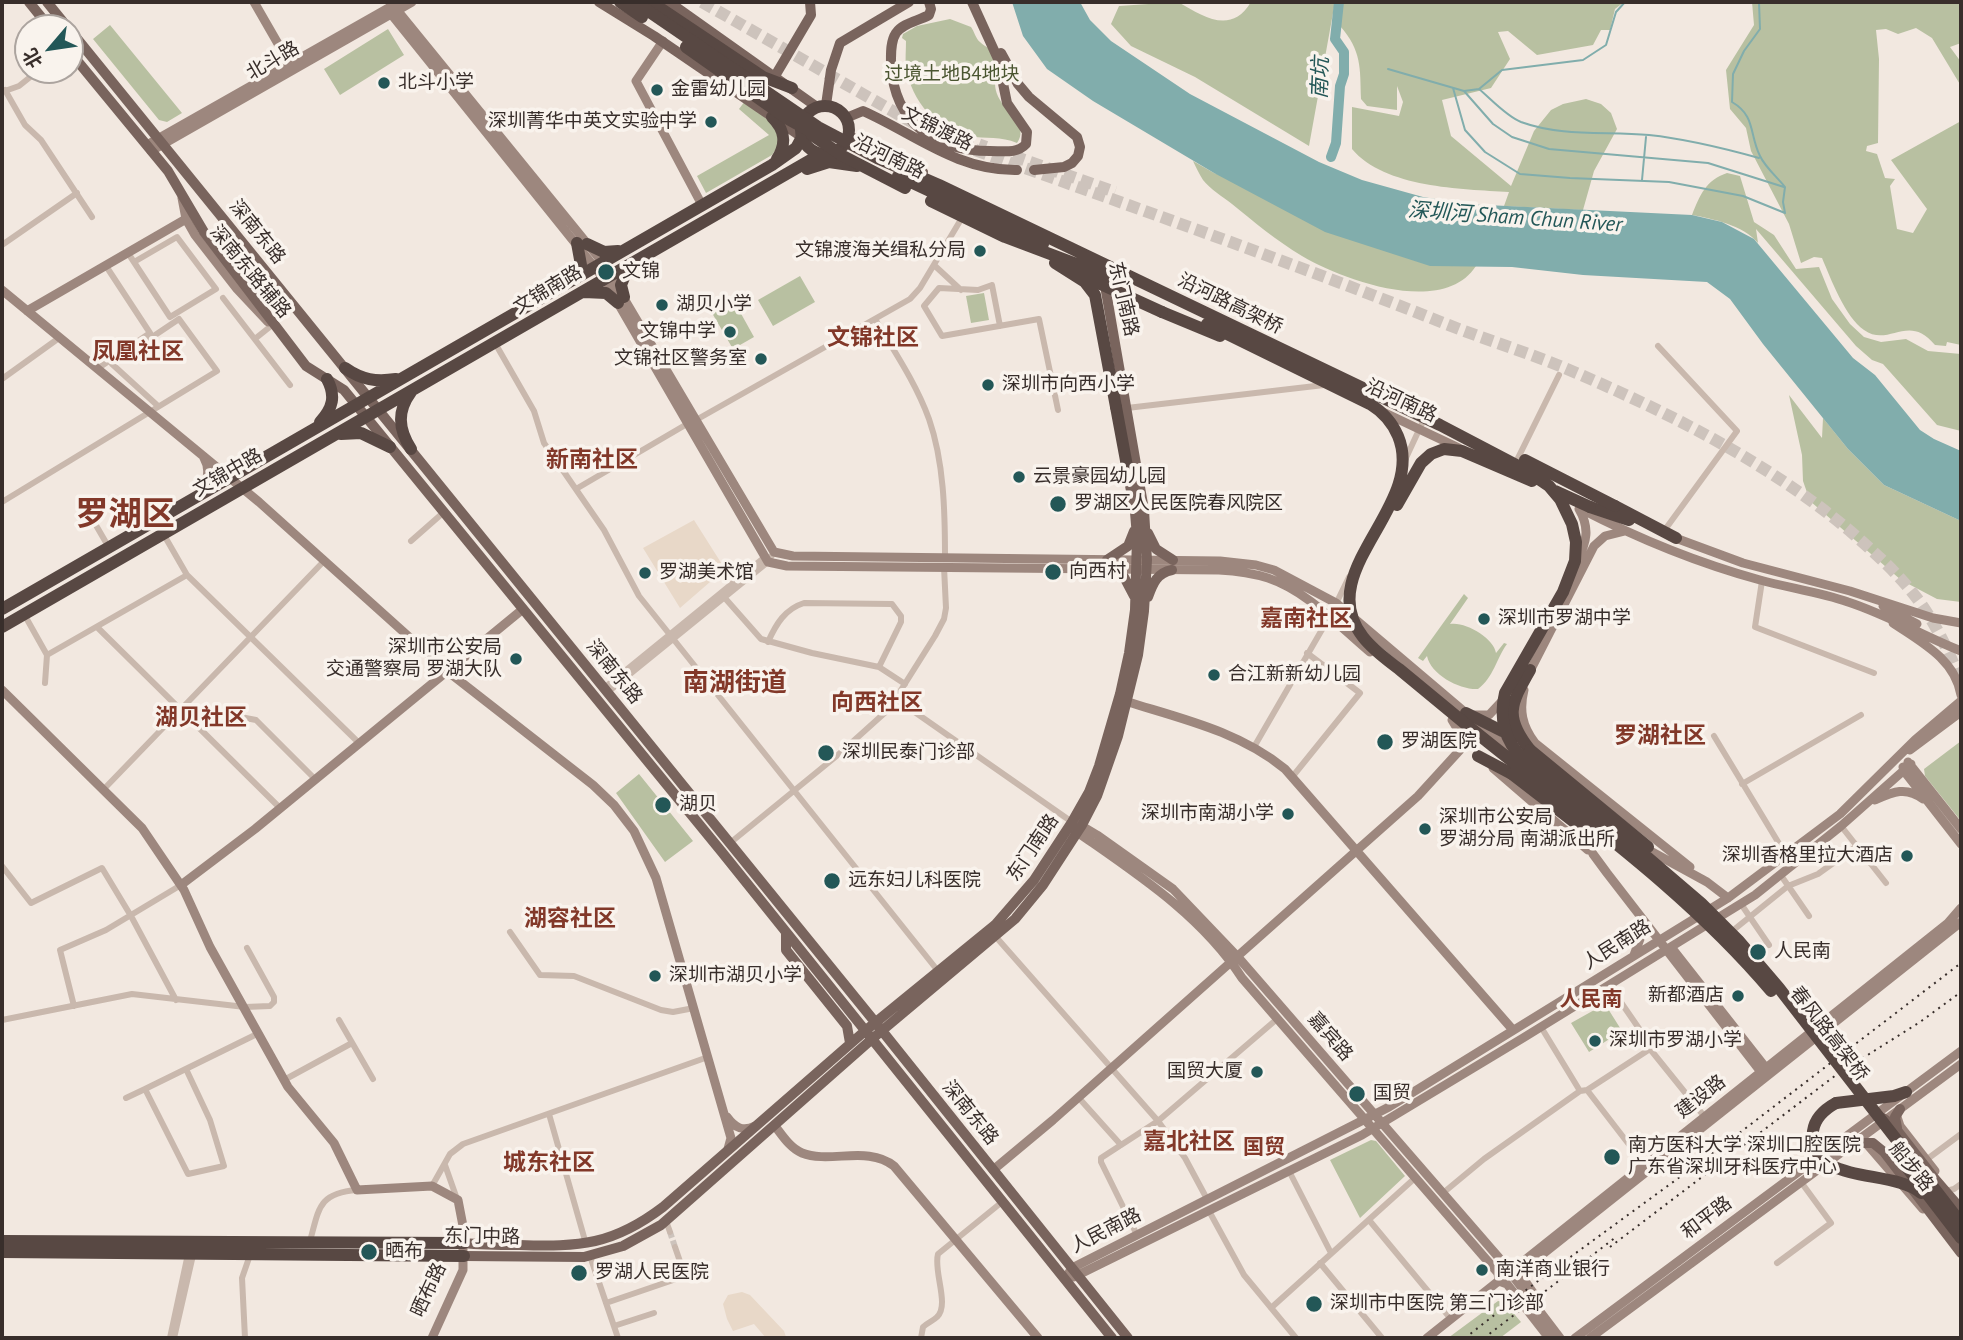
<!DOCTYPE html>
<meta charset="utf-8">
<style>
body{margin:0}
#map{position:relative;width:1963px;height:1340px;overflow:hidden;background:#f2e8e0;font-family:"PT Sans","Noto Sans SC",sans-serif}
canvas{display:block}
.frame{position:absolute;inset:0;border:4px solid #382e2b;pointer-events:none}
.north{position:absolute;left:14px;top:14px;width:70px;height:70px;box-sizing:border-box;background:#f9f3ed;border:2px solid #aca49f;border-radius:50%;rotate:241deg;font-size:19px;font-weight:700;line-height:28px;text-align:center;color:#382e2b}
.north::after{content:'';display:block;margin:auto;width:24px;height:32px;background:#235757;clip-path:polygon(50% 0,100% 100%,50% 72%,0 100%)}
</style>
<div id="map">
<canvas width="1963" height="1340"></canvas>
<div class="frame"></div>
<div class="north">北</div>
</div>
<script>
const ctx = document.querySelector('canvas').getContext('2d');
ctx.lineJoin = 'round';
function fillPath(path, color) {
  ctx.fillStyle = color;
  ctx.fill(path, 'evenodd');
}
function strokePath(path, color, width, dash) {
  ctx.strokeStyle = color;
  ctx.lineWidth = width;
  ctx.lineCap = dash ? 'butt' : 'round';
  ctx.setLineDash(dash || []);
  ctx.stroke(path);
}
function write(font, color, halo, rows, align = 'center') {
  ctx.font = font + ' "PT Sans","Noto Sans SC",sans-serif';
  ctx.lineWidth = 7;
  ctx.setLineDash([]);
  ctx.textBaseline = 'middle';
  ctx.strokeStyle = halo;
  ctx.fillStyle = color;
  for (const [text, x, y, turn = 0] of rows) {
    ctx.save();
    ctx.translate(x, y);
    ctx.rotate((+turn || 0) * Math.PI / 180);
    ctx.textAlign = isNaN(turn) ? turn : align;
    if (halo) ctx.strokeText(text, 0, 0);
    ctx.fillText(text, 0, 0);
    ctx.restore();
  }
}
fillPath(new Path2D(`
 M1178,2C1204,17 1231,35 1251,2H1335L1309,146L1195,77L1131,46L1111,24L1119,6Z
 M1343,2H1624L1615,9L1610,30H1601L1593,45L1537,55L1508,31L1498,32L1510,59L1491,88L1442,100L1451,136L1511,186L1534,131L1551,110L1563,104L1586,99L1601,104L1611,113L1617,129L1594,171L1583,210L1504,206L1509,192C1461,189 1385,188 1352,149V107L1399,116L1403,102L1397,86V110L1367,106L1361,99C1360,68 1362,51 1340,26Z
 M1752,2H1961V43L1950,47L1961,62V86L1932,38L1916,28L1898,34L1886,29L1876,30L1879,59L1878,143L1867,146L1866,151L1877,154L1885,178L1895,179L1890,186L1897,229L1913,233L1927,209L1891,160L1961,121V345L1947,342L1946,346L1935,345C1908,312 1889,348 1864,330C1845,317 1831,279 1822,258L1814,257L1801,263L1789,224L1751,151L1746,128L1730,109L1726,70L1754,25Z
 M950,19L971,27C974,31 976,39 980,42C986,48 991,47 995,57C1001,72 989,81 1000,100C1008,115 1029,126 1017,143C1001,136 986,139 969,136C936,130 912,101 906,68C905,60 906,50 906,41L902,38L903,34L917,26Z
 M110,25L182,113L167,122L159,120L93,39Z
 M388,29L404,55L340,95L324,69Z
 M745,101L775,126L781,141L772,155L706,193L697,176L769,135L739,109Z
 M1193,161L1214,173L1476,266C1443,317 1343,280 1302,256C1277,241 1254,222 1232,204C1223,197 1210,189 1203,180C1199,174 1196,167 1193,161Z
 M1727,173L1740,176L1754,222L1774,235L1796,269L1819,267L1832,299L1850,324L1864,337L1881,342L1906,339L1928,351L1961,354V431L1937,425L1883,364L1872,360L1856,346L1756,229L1758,243C1743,225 1713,219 1692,215C1700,195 1706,180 1727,173Z
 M800,276L815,302L773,326L758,300Z
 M984,293L989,320L971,323L966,296Z
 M734,301L754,337L733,349L712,313Z
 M1789,395L1822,438L1823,418L1848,449L1884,485L1961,521V602L1937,599L1901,580L1810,501L1803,481L1802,455Z
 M1464,594L1468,598L1450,624C1465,621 1494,638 1496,653L1504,643L1507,644C1496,659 1494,677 1478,689C1460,690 1431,675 1427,656L1423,661L1418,658Z
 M1961,741V821L1925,776L1924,769Z
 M639,774L693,841L665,862L616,793Z
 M1605,1004L1622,1031L1589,1052L1571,1023Z
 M1371,1140L1376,1141L1405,1176L1360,1218L1330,1160Z
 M1498,1301L1504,1302L1521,1322L1500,1338H1448Z`), '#b8c0a1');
fillPath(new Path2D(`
 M694,520L725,569L680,608L643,548Z
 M742,1292L750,1295L784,1331L786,1337L766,1338L754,1324L733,1331L727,1319L723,1304L728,1295Z`), '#e8d8c8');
fillPath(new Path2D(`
 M1012,2H1080L1090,20L1111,41L1190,94L1319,162L1362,180L1423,197L1466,204L1692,215L1722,222L1754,239L1853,358L1875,375L1920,430L1934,439L1961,451V521L1884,485L1848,449L1763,344L1730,299L1707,282L1583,275L1512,267L1430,266L1325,232L1214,173L1093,101L1047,69L1023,36Z`), '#81adac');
strokePath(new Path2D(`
 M1388,69L1464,91L1479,89L1502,70L1583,60L1606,45L1616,12L1625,2
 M1453,88L1465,130L1485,152L1520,174L1570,178L1669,182L1743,196L1785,213L1783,202L1785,187C1777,177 1765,167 1760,156C1749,134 1756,116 1732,102L1733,74L1744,51L1760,29L1759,2
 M1479,89C1491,99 1506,116 1521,122C1562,137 1606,131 1649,135C1687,139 1723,148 1759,158
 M1464,91L1493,124L1512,137L1549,149L1708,163L1784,187
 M1642,180L1646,137`), '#81adac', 2);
strokePath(new Path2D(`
 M1331,157L1336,143L1340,86L1344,74V52L1335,39L1339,2`), '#81adac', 10);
strokePath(new Path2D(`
 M670,1232L675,1247`), '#cdc3bc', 6, [6, 3]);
strokePath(new Path2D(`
 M702,2L917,125
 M913,116L945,132L986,147
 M975,150C1133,207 1291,262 1446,324C1484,339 1523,351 1560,366C1662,409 1765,460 1850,531C1875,553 1899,574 1919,601C1937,626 1950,654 1961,682
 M1013,156L1115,192`), '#cdc3bc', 12, [12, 6]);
strokePath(new Path2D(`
 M5,90L25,125L41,140L92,217
 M2,92L19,86L39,70
 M2,245L77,193
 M128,253L170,317L216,289L177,237L134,262
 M934,265L961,290
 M223,298L290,385
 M875,319C894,351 916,383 929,419C944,462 945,512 945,557
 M1000,326L992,285L978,290L939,288L924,306L942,336L1039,319L1058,410
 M256,338L271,326
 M495,343L534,411L544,443L604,530L639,596L938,971
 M1658,346L1737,431L1664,531
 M97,369L150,333L106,266
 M2,379L59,338
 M1127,408L1324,385
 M696,420L910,299L920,288L963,216
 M1405,460L1425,417
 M1516,462L1559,375
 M576,489L687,424
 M2,502L217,371L179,319L112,364L158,406
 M86,508L108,546
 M164,535L187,575L359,743
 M411,541L444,512
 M1762,581L1755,627L1874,673
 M724,597L761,639L812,653L879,667L905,684
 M24,614L47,655L45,683
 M97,627L280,808
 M768,642C776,624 785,609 804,603L892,604L901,616V622L879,667
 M47,655L187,575
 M604,688L766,556
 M608,692L768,562L774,552
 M896,699L1072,822
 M183,706L256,720L315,779
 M1714,736L1792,865
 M1254,747L1331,614L1349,577
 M1293,776L1360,693L1307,653
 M1742,784L1861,715
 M103,790L325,560
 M1841,826L1886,883
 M730,843L839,754L889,709L935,636L944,619L946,608L944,567
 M2,866L31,903L102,868L131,916L176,1000
 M1780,874L1809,916
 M1741,904L1769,945
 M1736,928L1788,886L1818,874L1857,846
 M510,932L540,975L574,976L661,1010L673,1012L694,1008
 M996,937L1158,1121L1185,1158L1207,1199
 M1609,985L1649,1043L1650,1049L1704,1116
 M74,1006L60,950L106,930L181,885
 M2,1020L132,994L245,1007L270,1006L274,1002V997L247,948
 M339,1020L373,1079
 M1541,1027L1580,1091
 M186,1069L210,1120L224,1166L188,1174L145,1089L259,1033
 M284,1080L352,1043
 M1587,1090L1644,1164
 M1078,1097L1121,1145
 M126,1098L145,1089
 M549,1114L586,1244
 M1926,1160L1961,1134
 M445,1165L457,1199
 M1289,1171L1331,1253
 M432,1186L450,1154L463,1144L708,1057
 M1946,1191L1954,1189L1961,1184
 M1443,1193L1484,1159L1580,1091L1587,1090L1650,1049
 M1209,1211L1244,1275L1296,1338
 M1369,1220L1451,1319
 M666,1221L670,1232
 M1137,1235L1101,1162V1158L1158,1121L1277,1019
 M310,1241C319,1209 318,1193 357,1190
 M590,1256L618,1338
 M1320,1263L1382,1338
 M1777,1263L1831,1223L1801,1182
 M606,1303L685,1276L675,1247
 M1271,1308L1415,1178
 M614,1326L654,1313
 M170,1338L188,1254
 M174,1338L193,1255
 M245,1338L242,1278L250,1255
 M921,1338L923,1327C927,1323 933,1321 937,1317C950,1305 933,1271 938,1254L1002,1202`), '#c9b8ad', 6);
strokePath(new Path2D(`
 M254,2L292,68
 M393,5L603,263L774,552L793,556L1220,561L1256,565L1274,570L1336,603L1513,753
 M387,9L604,279L768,562L787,566L1219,570C1236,571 1252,573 1268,578C1307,591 1339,626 1370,652
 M663,41L636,81L702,205
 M147,145L399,2
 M151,151L412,2
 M182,198L186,219L195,235L237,289L268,322
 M2,290L259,502L447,671L593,785L614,805L634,831L656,878L731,1138L728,1149
 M27,311L186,219
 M1383,412L1459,448
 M201,493C207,481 211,470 204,458
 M1581,509C1637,538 1698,563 1760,580C1789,588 1820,592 1848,602C1888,615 1923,636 1961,651
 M1670,536L1743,563L1850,591L1933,618L1961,623
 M1577,561C1587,542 1590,528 1579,509
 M1883,606L1917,624
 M1893,623C1921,642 1955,659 1961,695
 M1529,673L1594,546L1605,536L1625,531
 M2,690L142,828L184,890L210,947L288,1087L334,1143L357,1190L432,1186L458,1200L463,1226V1270L432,1338
 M1524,690C1519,710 1522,726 1535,743L1690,867
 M1128,702C1183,719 1240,732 1285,769L1513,1030
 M1475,715H1489L1503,700
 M1910,750L1961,712
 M1908,762L1961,829
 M1903,767L1904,771L1961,844
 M1493,768L1588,850
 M1875,800C1893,792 1906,786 1923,799
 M1077,823L1097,835L1173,889L1237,956L1500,1259L1560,1338
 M1074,826L1077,832C1137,874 1201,915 1242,978L1498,1273L1499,1281
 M1582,828L1593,854L1607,873L1761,1072
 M1643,847L1707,882L1728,898
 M181,885L255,829L523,609
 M1671,947L1766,1068
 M1634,955L1640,939L1639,919
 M727,1117C735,1128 743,1132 755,1126
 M1897,1117L1900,1126L1935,1171
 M775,1126C782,1135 790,1148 802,1153C830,1164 868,1145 894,1166L1038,1338
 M1866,1143L1923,1209
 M993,1170L1053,1120L1418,796L1460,750L1461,735L1452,720
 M1524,1269L1523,1278L1536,1297
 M1074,1277L1362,1135L1523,1038L1755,895L1841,826L1911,764
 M1065,1279L1072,1268L1389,1107L1728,898L1840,814L1915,740L1961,701
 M1516,1280L1517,1276L1524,1269L1961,922
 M1499,1281L1507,1284L1549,1338
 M1427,1338L1948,923L1961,908
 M1575,1338L1961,1051
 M1590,1338L1961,1064`), '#9d877e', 9);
strokePath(new Path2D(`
 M29,2L50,28
 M47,2L68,28
 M599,2L654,36L802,137
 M669,2L817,107
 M929,2L931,9L929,15C918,21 903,23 896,33C890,42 891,55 891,65C895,124 935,151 990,151C1003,151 1017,154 1026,144L1027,132L1007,103L998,59L972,2
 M70,30L875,1022L1128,1338
 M70,52L168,171L204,232L306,366L344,390L721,851L1112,1338
 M1001,53L1018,84L1029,97L1077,137L1080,147L1078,156L1072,163L1064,167L1034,170
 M775,76L811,15L810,2
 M826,105L831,70L840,43L909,2
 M846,118L863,111C915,134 957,171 1017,170
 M849,136L923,172
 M1148,533L1156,549L1173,560
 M1107,560L1128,546L1134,531
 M1110,569L1124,577L1134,596
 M1148,597C1153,583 1157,573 1172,570
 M786,933V950L847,1026L850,1043
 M1883,1118L1893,1125L1935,1179L1961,1209
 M1897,1128L1895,1117L1900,1109
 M1860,1143H1873L1884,1152L1961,1253
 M464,1243C482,1245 501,1245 519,1245C580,1247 613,1245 663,1207L865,1031L995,925L1034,880L1072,822L1089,792L1099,766L1120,694L1129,653L1135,610L1137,537L1135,512L1125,459
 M464,1256L584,1257L623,1246L661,1225L872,1039L1015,919L1043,885L1082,825L1097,796L1118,736L1138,655L1144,611L1147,560L1144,510L1104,280`), '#79645d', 10);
strokePath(new Path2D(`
 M651,2L763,77L792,88
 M801 130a24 24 0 1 1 48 0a24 24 0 1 1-48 0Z
 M772,117C785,130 787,143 777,159
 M807,169L829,162L857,166
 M587,244L604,252L618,251
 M574,278L581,265L577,243
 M584,292L606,293L618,303
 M624,297L621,285L629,265
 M1162,312L1220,336
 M345,368C362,380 376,382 396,379
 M1116,407L1127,466
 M320,422C333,408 336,396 327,379
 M341,434L361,433L390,447
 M411,449C398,429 397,411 411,392
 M1615,506L1676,538
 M1590,507L1629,520
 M2,609L772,165L796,148L802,137
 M2,627L821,154
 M1530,670C1510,705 1504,717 1530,750
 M1466,713L1514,737
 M1478,756L1512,774
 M1836,1103L1894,1096L1906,1092
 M2,1241L464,1243
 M2,1252L464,1256`), '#584843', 12);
strokePath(new Path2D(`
 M1610,1247L1836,1075L1920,1022L1961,992
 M1465,1338L1539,1280L1725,1144L1961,963
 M1484,1338L1616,1237`), '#382e2b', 2, [2, 5]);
strokePath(new Path2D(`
 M620,2L642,17
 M635,2L818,127L877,158L939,185L1440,425L1524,469L1549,486L1560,499L1572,524L1576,542L1575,561L1563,592L1505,693C1499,717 1504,741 1523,758L1646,856L1701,903L1738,940L1779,988L1961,1223
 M686,47L788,119L819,136
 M812,135L843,156L905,188
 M898,176L1043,244
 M931,201L1005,237L1111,277
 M1055,263L1085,282L1095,295L1116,407
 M1081,275L1162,312
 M1207,324L1370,404C1383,412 1392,422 1398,436C1427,506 1311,571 1363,637C1373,650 1386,659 1399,669C1422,688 1445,707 1468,726C1572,811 1684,888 1771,991
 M1525,460L1615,506
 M1555,491L1590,507
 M1397,505L1421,463L1431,454L1444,449L1462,451L1532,481
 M1530,750L1648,847
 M1512,774L1600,842
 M1836,1103C1825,1109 1815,1117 1813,1131C1808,1186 1892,1168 1921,1193
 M1902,1161L1961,1238`), '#584843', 12);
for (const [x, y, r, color] of [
 [384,83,7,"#235757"],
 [657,90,7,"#235757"],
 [711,122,7,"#235757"],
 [980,251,7,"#235757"],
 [606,272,9,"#235757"],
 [662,305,7,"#235757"],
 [730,332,7,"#235757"],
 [761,359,7,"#235757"],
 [988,385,7,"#235757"],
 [1019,477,7,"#235757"],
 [1058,504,9,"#235757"],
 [1053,572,9,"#235757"],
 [645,573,7,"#235757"],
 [1484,619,7,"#235757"],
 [516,659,7,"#235757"],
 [1214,675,7,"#235757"],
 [1385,742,9,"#235757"],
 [826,753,9,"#235757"],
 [663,805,9,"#235757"],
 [1288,814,7,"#235757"],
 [1425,829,7,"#235757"],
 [1907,856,7,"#235757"],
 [832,881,9,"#235757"],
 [1758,952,9,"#235757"],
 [655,976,7,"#235757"],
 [1738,996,7,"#235757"],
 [1595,1041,7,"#235757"],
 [1257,1072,7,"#235757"],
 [1357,1094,9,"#235757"],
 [1612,1157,9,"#235757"],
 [369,1252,9,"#235757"],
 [1482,1270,7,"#235757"],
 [579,1273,9,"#235757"],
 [1314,1304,9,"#235757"]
]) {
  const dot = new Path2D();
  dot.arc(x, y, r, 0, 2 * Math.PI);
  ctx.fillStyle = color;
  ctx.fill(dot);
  strokePath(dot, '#f9f3ed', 2.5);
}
write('19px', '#382e2b', '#f9f3ed', [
 ["北斗路",273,61,-30],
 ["文锦渡路",937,129,26],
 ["沿河南路",889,157,26],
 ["深南东路",257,232,51],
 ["深南东路辅路",250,272,50],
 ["文锦南路",548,290,-31],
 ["东门南路",1123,299,77],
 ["沿河路高架桥",1230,304,26],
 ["沿河南路",1401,401,25],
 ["文锦中路",228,473,-30],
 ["深南东路",614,672,51],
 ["东门南路",1033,848,-56],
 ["人民南路",1617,945,-32],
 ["春风路高架桥",1829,1034,52],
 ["嘉宾路",1330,1037,49],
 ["建设路",1701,1097,-38],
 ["深南东路",970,1113,51],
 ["船步路",1911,1167,51],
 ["和平路",1707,1218,-37],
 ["人民南路",1106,1231,-27],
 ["东门中路",482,1237,1],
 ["晒布路",429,1290,-65]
]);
write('19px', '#4a5530', '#f9f3ed', [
 ["过境土地B4地块",952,75]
]);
write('19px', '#382e2b', '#f9f3ed', [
 ["北斗小学",398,83],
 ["金雷幼儿园",671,90],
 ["深圳菁华中英文实验中学",697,122,"right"],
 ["文锦渡海关缉私分局",966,251,"right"],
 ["文锦",622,272],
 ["湖贝小学",676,305],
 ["文锦中学",716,332,"right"],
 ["文锦社区警务室",747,359,"right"],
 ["深圳市向西小学",1002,385],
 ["云景豪园幼儿园",1033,477],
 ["罗湖区人民医院春风院区",1074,504],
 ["向西村",1069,572],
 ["罗湖美术馆",659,573],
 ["深圳市罗湖中学",1498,619],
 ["深圳市公安局",502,648,"right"],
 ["交通警察局 罗湖大队",502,670,"right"],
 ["合江新新幼儿园",1228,675],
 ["罗湖医院",1401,742],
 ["深圳民泰门诊部",842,753],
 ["湖贝",679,805],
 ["深圳市南湖小学",1274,814,"right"],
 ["深圳市公安局",1439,818],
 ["罗湖分局 南湖派出所",1439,840],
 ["深圳香格里拉大酒店",1893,856,"right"],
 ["远东妇儿科医院",848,881],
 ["人民南",1774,952],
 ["深圳市湖贝小学",669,976],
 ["新都酒店",1724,996,"right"],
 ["深圳市罗湖小学",1609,1041],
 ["国贸大厦",1243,1072,"right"],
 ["国贸",1373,1094],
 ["南方医科大学 深圳口腔医院",1628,1146],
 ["广东省深圳牙科医疗中心",1628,1168],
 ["晒布",385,1252],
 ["南洋商业银行",1496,1270],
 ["罗湖人民医院",595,1273],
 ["深圳市中医院 第三门诊部",1330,1304]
], 'left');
write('italic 21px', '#235757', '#f9f3ed', [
 ["南坑",1321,78,-88],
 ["深圳河 Sham Chun River",1515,218,4]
]);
write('bold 21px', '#823829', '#f9f3ed', [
 ["人民南",1591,1000],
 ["国贸",1264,1148]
]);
write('bold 23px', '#823829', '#f9f3ed', [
 ["文锦社区",873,338],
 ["凤凰社区",138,352],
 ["新南社区",592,460],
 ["嘉南社区",1306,619],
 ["向西社区",877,703],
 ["湖贝社区",201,718],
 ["罗湖社区",1660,736],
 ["湖容社区",570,919],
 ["嘉北社区",1189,1142],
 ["城东社区",549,1163]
]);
write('bold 26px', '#823829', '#f9f3ed', [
 ["南湖街道",735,684]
]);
write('bold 33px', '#823829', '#f9f3ed', [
 ["罗湖区",125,516]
]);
</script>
